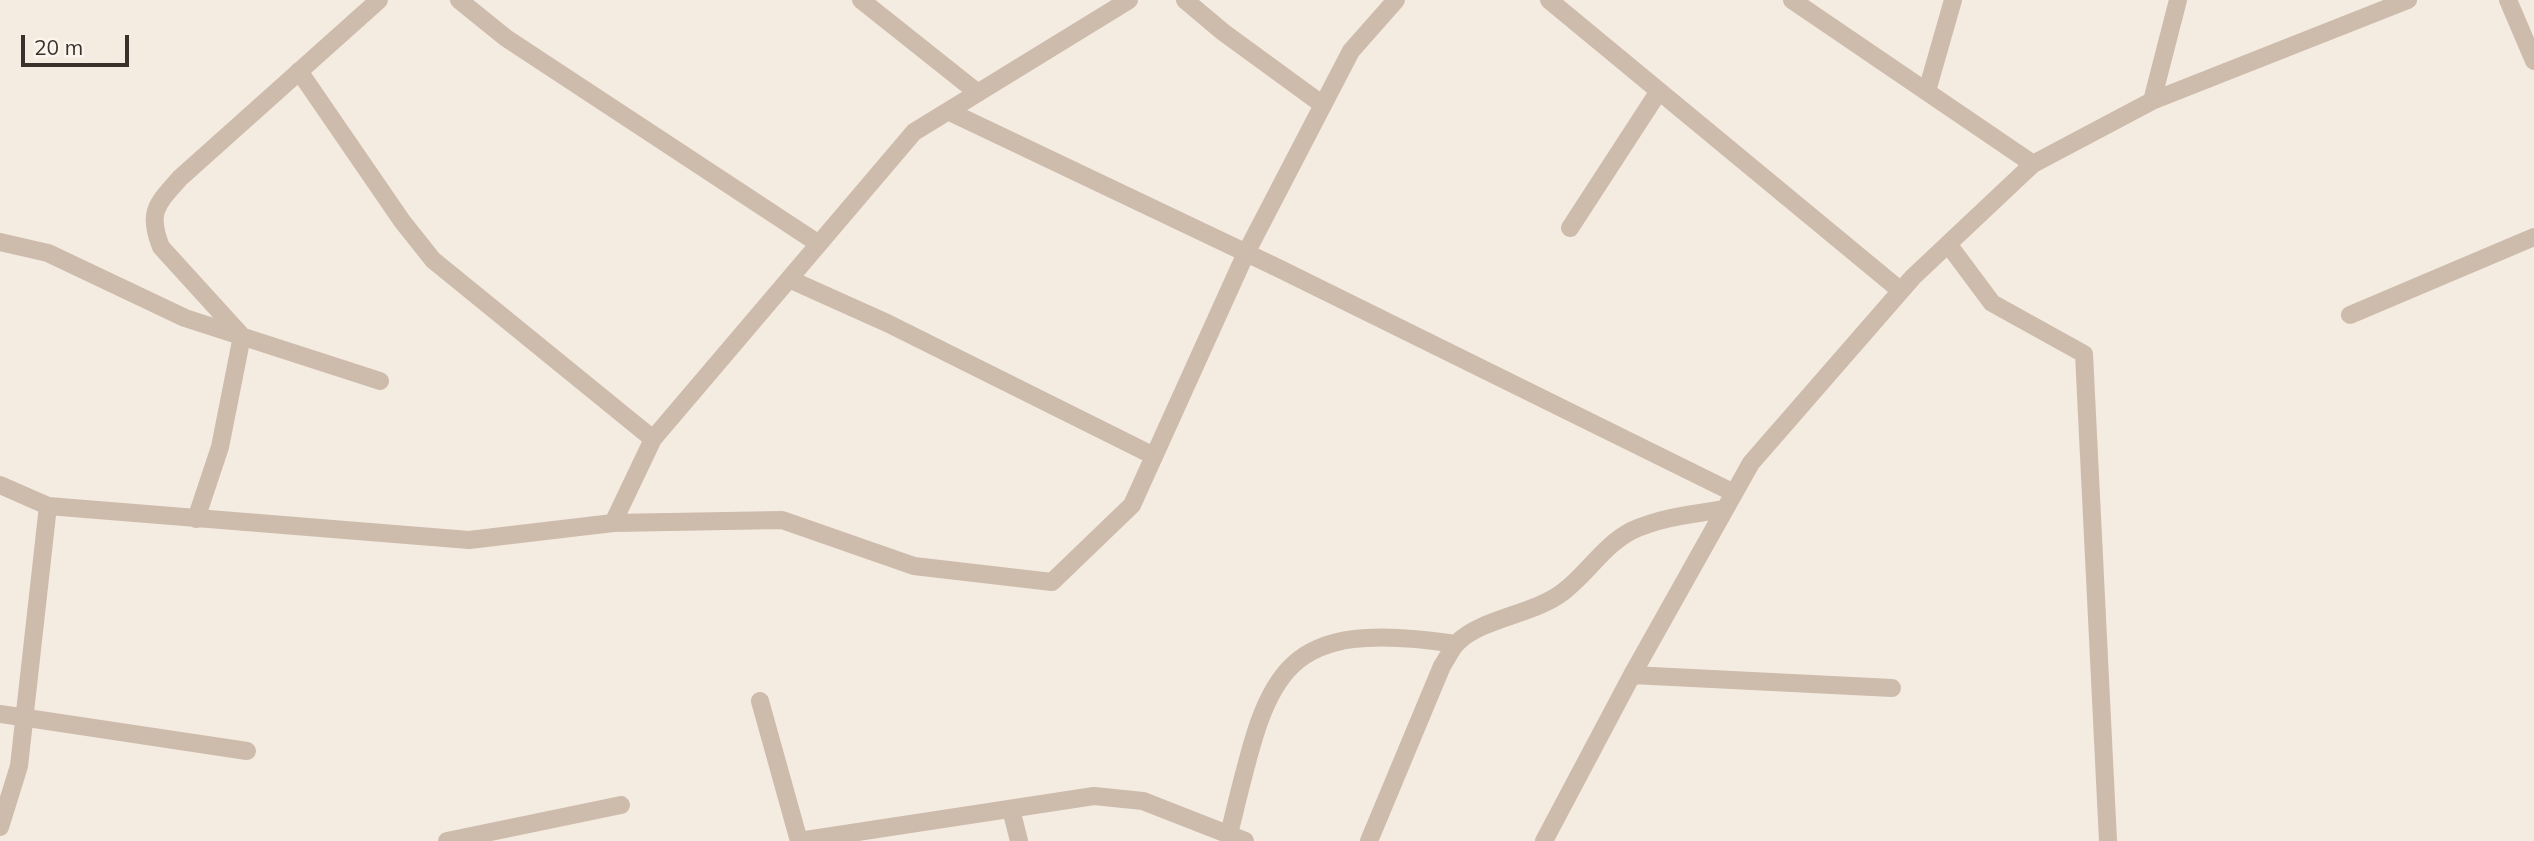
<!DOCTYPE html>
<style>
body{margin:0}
#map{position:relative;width:2534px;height:841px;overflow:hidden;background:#f4ebe1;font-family:Mulish,sans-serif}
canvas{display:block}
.scale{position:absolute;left:21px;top:35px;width:108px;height:32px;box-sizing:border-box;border:4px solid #3b302b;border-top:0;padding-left:9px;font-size:21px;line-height:24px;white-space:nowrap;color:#3b302b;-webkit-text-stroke:5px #fbf5ee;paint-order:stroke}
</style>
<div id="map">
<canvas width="2534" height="841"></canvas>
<div class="scale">20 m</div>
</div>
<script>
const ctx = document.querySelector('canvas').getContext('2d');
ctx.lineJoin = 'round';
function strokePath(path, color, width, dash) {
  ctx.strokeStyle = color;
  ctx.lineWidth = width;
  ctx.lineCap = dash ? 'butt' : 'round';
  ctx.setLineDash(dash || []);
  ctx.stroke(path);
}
strokePath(new Path2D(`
 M459,0L506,38L819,244
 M861,0L978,93
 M1185,0L1223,32L1323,105
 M1549,0L1901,291
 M1792,0L2033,164
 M2508,0L2534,61
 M299,71L402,221L433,260L653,439
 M1927,91L1953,0
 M2152,101L2178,0
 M948,111L1278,268L1734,493
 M1570,228L1659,91
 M0,242L48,253L185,318L380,381
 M1948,244L1992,303L2084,354L2108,841
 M789,279L887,323L1154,456
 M2350,315L2534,237
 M0,485L48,506L469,540L613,523L653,439L914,132L1129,0
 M196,519L220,447L242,336L161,247C147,212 157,204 180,178L379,0
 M613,523L782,520L914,566L1052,582L1132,505L1246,253L1351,51L1396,0
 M1632,675L1892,688
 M760,701L799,841
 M0,714L247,751
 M1011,809L1019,841
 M0,827L19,766L48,506
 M1229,834C1268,677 1272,616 1456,644
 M447,841L621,805
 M799,841L1094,796L1143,801L1245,841
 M1369,841L1442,666C1447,659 1451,649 1457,643C1481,618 1533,615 1563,592C1588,573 1603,546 1631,531C1661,517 1694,514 1725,509
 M1544,841L1632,675L1751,463L1913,277L2033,164L2152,101L2408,0`), '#cdbbac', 18);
</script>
